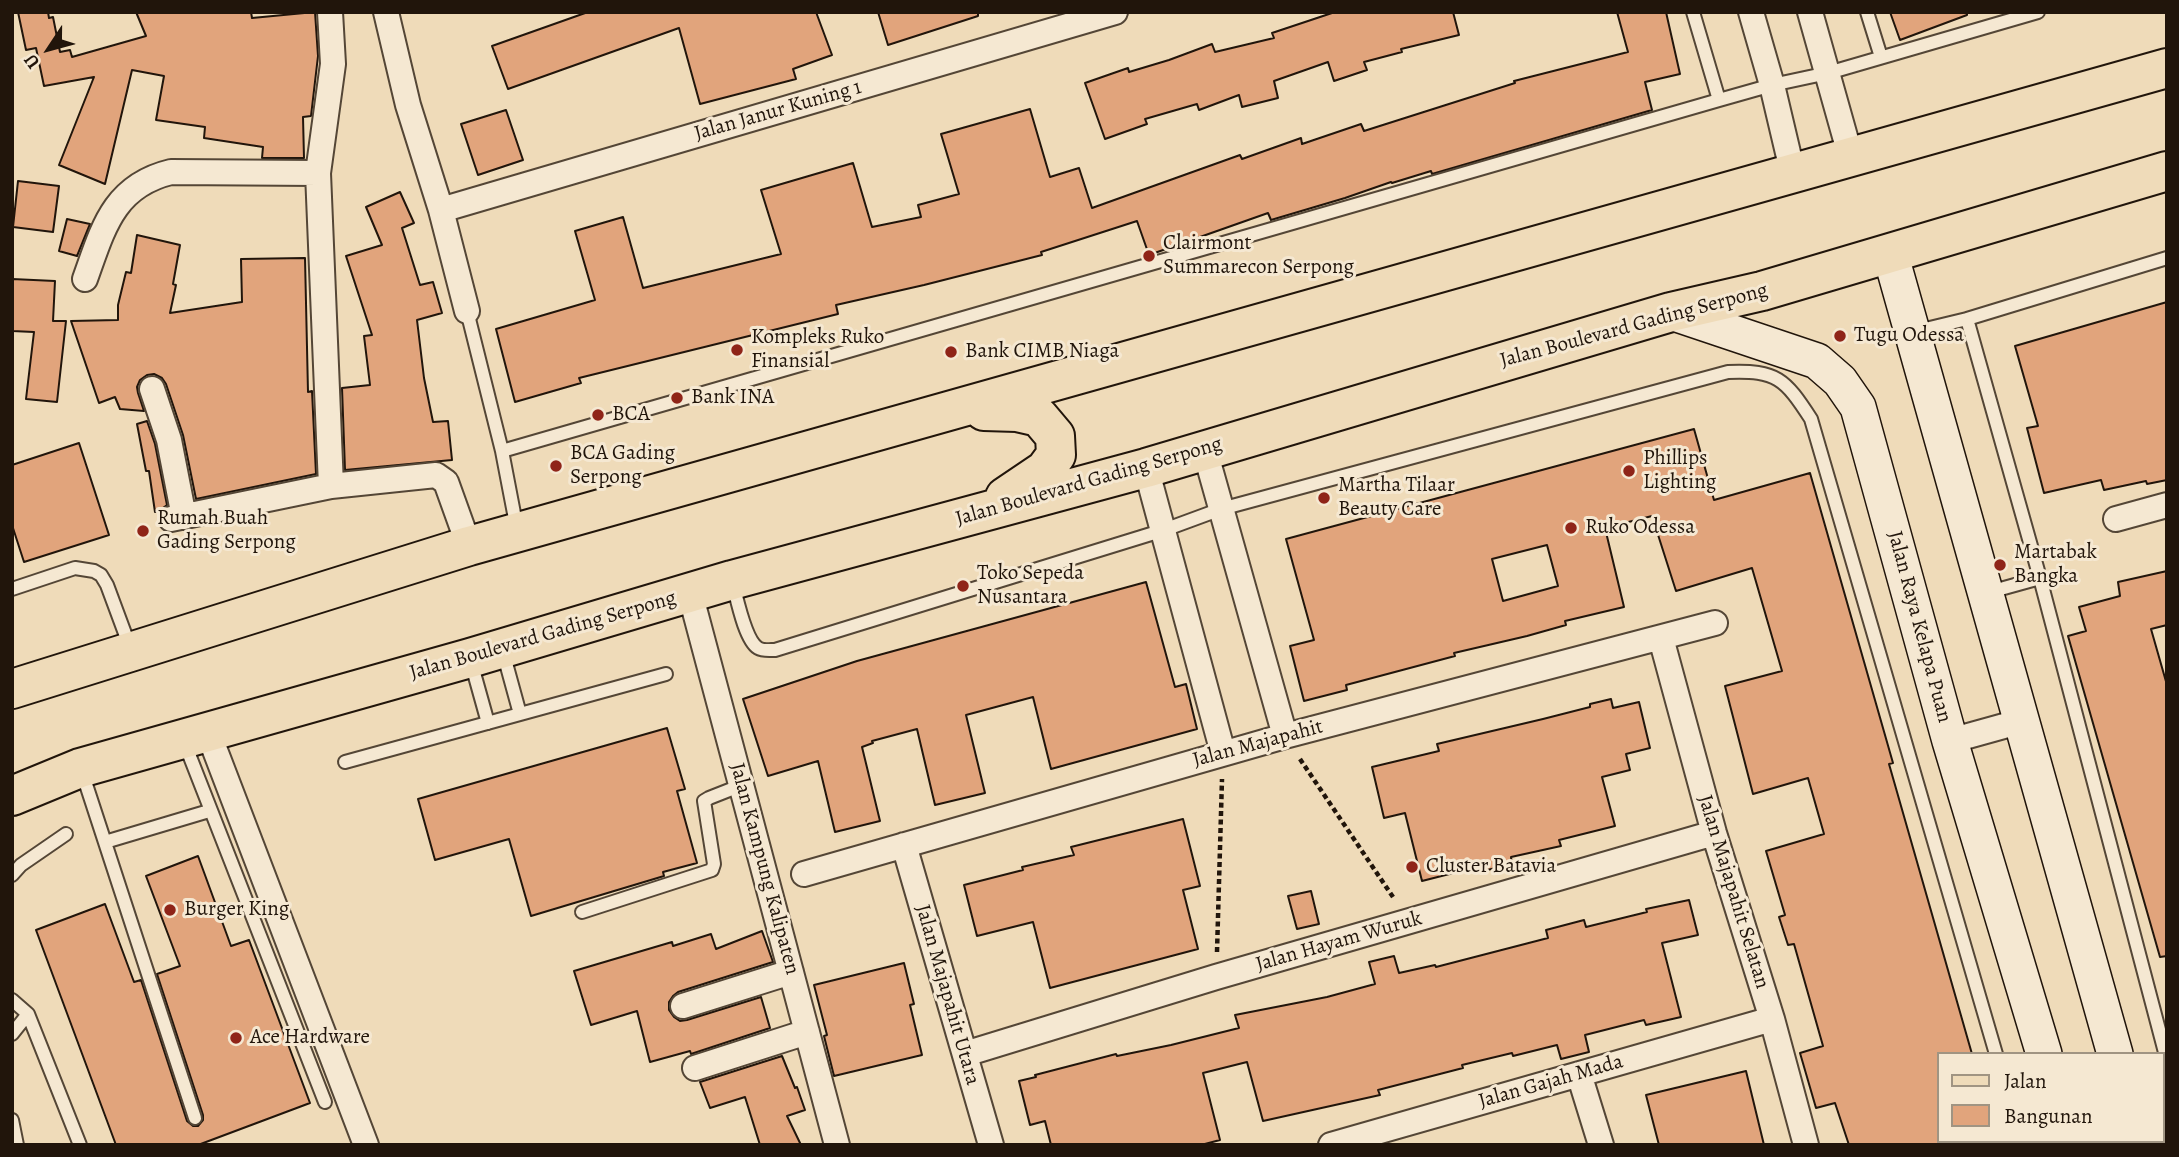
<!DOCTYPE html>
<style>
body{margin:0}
#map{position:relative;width:2179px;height:1157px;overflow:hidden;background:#efdbb9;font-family:Alegreya,serif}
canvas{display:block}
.frame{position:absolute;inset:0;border:14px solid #21150b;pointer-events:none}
.legend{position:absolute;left:1937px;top:1052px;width:228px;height:91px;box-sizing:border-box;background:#f5e8d2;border:2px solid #a09482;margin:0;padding:9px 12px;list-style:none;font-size:21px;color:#21150b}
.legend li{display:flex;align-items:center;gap:14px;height:35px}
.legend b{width:35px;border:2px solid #a09482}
.north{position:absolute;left:14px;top:14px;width:70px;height:70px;-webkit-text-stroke:5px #f5e8d2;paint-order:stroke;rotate:234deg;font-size:19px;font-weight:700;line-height:28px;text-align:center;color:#21150b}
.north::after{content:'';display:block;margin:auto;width:24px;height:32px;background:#21150b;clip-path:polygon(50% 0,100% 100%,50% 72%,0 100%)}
</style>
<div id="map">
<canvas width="2179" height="1157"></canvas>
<div class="frame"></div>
<ul class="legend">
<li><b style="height:9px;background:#efdbb9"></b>Jalan</li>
<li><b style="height:19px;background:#e1a47c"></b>Bangunan</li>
</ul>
<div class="north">U</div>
</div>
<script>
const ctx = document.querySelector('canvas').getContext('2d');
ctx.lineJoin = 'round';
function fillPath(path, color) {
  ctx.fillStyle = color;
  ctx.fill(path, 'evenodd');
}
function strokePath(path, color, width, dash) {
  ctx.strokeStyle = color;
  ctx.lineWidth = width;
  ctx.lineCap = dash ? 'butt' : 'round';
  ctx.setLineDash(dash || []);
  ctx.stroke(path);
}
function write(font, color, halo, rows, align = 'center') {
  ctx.font = font + ' Alegreya,serif';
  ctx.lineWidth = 6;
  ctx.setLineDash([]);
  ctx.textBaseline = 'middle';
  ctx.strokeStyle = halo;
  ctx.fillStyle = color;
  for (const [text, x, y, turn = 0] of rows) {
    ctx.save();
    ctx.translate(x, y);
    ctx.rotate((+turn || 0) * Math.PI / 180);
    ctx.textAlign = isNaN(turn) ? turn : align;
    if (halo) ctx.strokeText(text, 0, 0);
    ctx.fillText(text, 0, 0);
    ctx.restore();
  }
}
const building = new Path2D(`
 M18,12H48L49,18L53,17L60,52L70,50L72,57L146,36L136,12H251L252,18L315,12L318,56L311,116L303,117L304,158H262L263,147L204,138L205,127L156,120L164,76L132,70L105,184L59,165L94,77L44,86L36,48L26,50Z
 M588,12H816L832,55L793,69L796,79L700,104L679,28L508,89L492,46Z
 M878,12H978V16L888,45Z
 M1335,12H1453L1459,35L1401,49L1402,52L1364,62L1367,70L1334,81L1328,62L1274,81L1278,98L1242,107L1239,95L1199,110L1197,104L1145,119L1147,124L1105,139L1085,83L1128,68L1129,72L1169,60L1212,44L1215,52L1274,38L1272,33Z
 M1617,12H1666L1680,74L1645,82L1652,110L1432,174L1431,171L1392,183L1391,182L1345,198L1271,220L1268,213L1149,255L1137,221L1041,252L1042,255L924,285L836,305L838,314L579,378L581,383L515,402L496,329L595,300L575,231L623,217L643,288L781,254L761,190L853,163L872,227L921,217L918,205L959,194L941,134L1030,109L1050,177L1079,168L1092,208L1240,155L1242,159L1301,138L1302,144L1361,124L1364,131L1515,83L1514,81L1628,52Z
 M1890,12H1967V15L1900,40Z
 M506,110L523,160L478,175L461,124Z
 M18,181L59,186L53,232L13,227Z
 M400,192L414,223L402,228L420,285L433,282L442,313L417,320L424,378L433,422L448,421L452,460L345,470L342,388L370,385L364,336L372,335L346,256L382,245L366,207Z
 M67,219L90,224L77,256L59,251Z
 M137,235L180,245L173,284L176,285L170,313L242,302L241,259L305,258L308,392L312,391L316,474L196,499L183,435L166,384L162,378L154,374L147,375L140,380L137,387L138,393L144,411L120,409L115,397L99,403L71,321L118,320V305L126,272L131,273Z
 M12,279L55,281L53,321H66L57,402L26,399L34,332L12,331Z
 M2167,302V480L2147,484L2146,481L2104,490L2101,480L2044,493L2027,428L2038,426L2015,346Z
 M147,421L155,444L167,505L159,511L155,512L149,471H146L137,424Z
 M1694,429L1714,500L1810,473L1893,763L1889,764L1972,1054H1939V1145H1849L1835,1103L1816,1108L1800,1053L1823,1046L1794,944L1788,945L1779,917L1785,915L1766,851L1824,834L1808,778L1753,794L1725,686L1782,671L1752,568L1676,591L1652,516L1605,528L1624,607L1565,621L1566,625L1527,636L1454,653L1455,656L1346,685L1347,690L1304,701L1290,646L1314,640L1286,539ZM1547,545L1558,586L1503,601L1492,559Z
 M79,443L109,535L24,562L12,525V465Z
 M2167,571V625L2151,629L2167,685V956L2160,957L2068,636L2086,631L2079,607L2120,596L2118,582Z
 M1146,582L1175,687L1186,684L1197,729L1051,769L1033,697L966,715L985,793L935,805L917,729L872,741L873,743L862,747L880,821L835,832L818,761L768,776L743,699L857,661Z
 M1611,699L1613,708L1639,702L1650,748L1626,754L1630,770L1602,777L1615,826L1559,840L1561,846L1511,857L1512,864L1479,872L1477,867L1422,881L1405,813L1384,818L1372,767L1439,751L1437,744L1543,719L1590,707V704Z
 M667,728L685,789L677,791L697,863L663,872L664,876L531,916L509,839L435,860L418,799Z
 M1183,819L1200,886L1183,890L1198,949L1050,988L1033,922L977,936L964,885L1023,870L1022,867L1074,855L1071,847Z
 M198,856L231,946L249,940L310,1103L198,1145H116L36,930L105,904L134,982L141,980L187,1121L193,1126H198L203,1120V1115L157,974L180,966L146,876Z
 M1311,891L1319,924L1297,929L1288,896Z
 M1689,900L1698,935L1662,943L1681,1017L1646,1025L1644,1020L1585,1035L1589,1052L1561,1059L1557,1045L1513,1056L1512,1053L1462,1065L1463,1068L1378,1090L1380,1095L1263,1121L1247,1062L1203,1073L1220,1140L1201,1145H1051L1045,1121L1030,1125L1019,1081L1036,1077L1035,1075L1116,1054L1117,1056L1171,1045L1239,1028L1235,1015L1327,997L1375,984L1369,962L1394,956L1399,973L1435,965L1436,967L1548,938L1546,930L1584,920L1586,927L1647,912L1646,909Z
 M762,931L773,962L678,992L673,996L669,1002V1010L674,1017L680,1021L687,1020L761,997L770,1028L691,1054L690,1051L650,1062L637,1011L591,1025L574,971L672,942L673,946L711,934L716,949Z
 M904,963L914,1004L910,1005L922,1055L834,1076L824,1036L827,1035L814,985Z
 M782,1056L795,1088L797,1087L805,1110L787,1116L801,1145H760L745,1097L710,1108L700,1082Z
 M1746,1071L1764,1145H1659L1646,1095Z`);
fillPath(building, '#e1a47c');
strokePath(building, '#21150b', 2);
const lane = new Path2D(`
 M1693,12L1719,100
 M1867,12L1881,57
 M2167,258L1967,319L2040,578L2167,1060
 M467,311L502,451L517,529
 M1913,332L1967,319
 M502,451L1719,100L1772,85L1828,73L2038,12
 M733,584C737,599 745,640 758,648C763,651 769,650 775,650L1164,530L1221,509L1728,372C1777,370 1785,379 1811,419L1996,1054
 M12,589L75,568L94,571L101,575L107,585L130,647
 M1986,593L2040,578
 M503,652L520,714
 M471,662L488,723
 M185,744L325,1102
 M345,762L666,674
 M82,772L195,1118
 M105,842L209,811
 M12,875L21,865L66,834
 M582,912L712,870L714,864L704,801L709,798L742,785
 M12,1000L28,1014L80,1145
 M12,1034L28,1014
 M12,1120L17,1145
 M2021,1141L2022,1145`);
const street = new Path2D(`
 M330,12L333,64L318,173L331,486
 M386,12L408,105L441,210L467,311
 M1751,12L1772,85L1793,174
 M1810,12L1851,158
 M441,210L1115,12
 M85,279C103,229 113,186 171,172L318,173
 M152,389L169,440L184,517
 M1205,451L1285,736
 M1146,468L1223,753
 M171,519L331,486L436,475L446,482L469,546
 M2116,519L2167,505
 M690,593L837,1145
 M1661,638L1714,833L1772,1019L1806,1145
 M208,732L366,1145
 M1950,741L2022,721
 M904,845L991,1145
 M804,874L1285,736L1715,623
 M683,1006L791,972
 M965,1054L1216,977L1714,833
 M695,1068L807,1032
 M1579,1074L1601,1145
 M1331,1145L1772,1019`);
const secondary = new Path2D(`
 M1890,253L2115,1054
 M1671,312L1817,361L1840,381L1858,407L1950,741L2044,1054
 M2071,1141L2072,1145
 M2140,1141V1145`);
const primary = new Path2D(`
 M984,411L1017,412L1039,417L1055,436L1056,455L1045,470L1005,497
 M12,689L469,546L2167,68
 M12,796L80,768L470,658L732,580L1146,468L1671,312L1762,291L2167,171`);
strokePath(lane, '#544636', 16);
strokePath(street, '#544636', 28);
strokePath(secondary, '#21150b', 38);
strokePath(primary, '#21150b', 42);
strokePath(new Path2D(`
 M1300,759L1395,900
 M1217,952L1222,779`), '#21150b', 4.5, [5, 3.5]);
strokePath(lane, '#f5e8d2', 12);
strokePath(street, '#f5e8d2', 24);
strokePath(secondary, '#f5e8d2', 35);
strokePath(primary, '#efdbb9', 38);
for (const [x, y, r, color] of [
 [1149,256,7,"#8f2418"],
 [1840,336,7,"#8f2418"],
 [737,350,7,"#8f2418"],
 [951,352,7,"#8f2418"],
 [677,398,7,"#8f2418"],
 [598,415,7,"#8f2418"],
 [556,466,7,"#8f2418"],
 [1629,471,7,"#8f2418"],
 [1324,498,7,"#8f2418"],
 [1571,528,7,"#8f2418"],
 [143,531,7,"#8f2418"],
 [2000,565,7,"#8f2418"],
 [963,586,7,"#8f2418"],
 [1412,867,7,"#8f2418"],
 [170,910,7,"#8f2418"],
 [236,1038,7,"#8f2418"]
]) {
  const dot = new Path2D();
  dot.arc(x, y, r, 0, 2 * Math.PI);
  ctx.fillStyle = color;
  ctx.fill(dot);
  strokePath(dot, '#f5e8d2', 2.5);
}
write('21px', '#21150b', '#f5e8d2', [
 ["Jalan Janur Kuning 1",778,111,-16],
 ["Jalan Boulevard Gading Serpong",1634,326,-15],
 ["Jalan Boulevard Gading Serpong",1089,482,-16],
 ["Jalan Raya Kelapa Puan",1919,627,75],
 ["Jalan Boulevard Gading Serpong",543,636,-16],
 ["Jalan Majapahit",1258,744,-15],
 ["Jalan Kampung Kalipaten",764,869,75],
 ["Jalan Majapahit Selatan",1733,892,73],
 ["Jalan Hayam Wuruk",1339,942,-16],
 ["Jalan Majapahit Utara",947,995,74],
 ["Jalan Gajah Mada",1551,1082,-16]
]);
write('21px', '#21150b', '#f5e8d2', [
 ["Clairmont",1163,244],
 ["Summarecon Serpong",1163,268],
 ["Tugu Odessa",1854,336],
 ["Kompleks Ruko",751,338],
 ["Finansial",751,362],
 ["Bank CIMB Niaga",965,352],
 ["Bank INA",691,398],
 ["BCA",612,415],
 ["BCA Gading",570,454],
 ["Serpong",570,478],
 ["Phillips",1643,459],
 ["Lighting",1643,483],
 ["Martha Tilaar",1338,486],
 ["Beauty Care",1338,510],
 ["Rumah Buah",157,519],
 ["Gading Serpong",157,543],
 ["Ruko Odessa",1585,528],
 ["Martabak",2014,553],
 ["Bangka",2014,577],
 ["Toko Sepeda",977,574],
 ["Nusantara",977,598],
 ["Cluster Batavia",1426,867],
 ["Burger King",184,910],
 ["Ace Hardware",250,1038]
], 'left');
</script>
